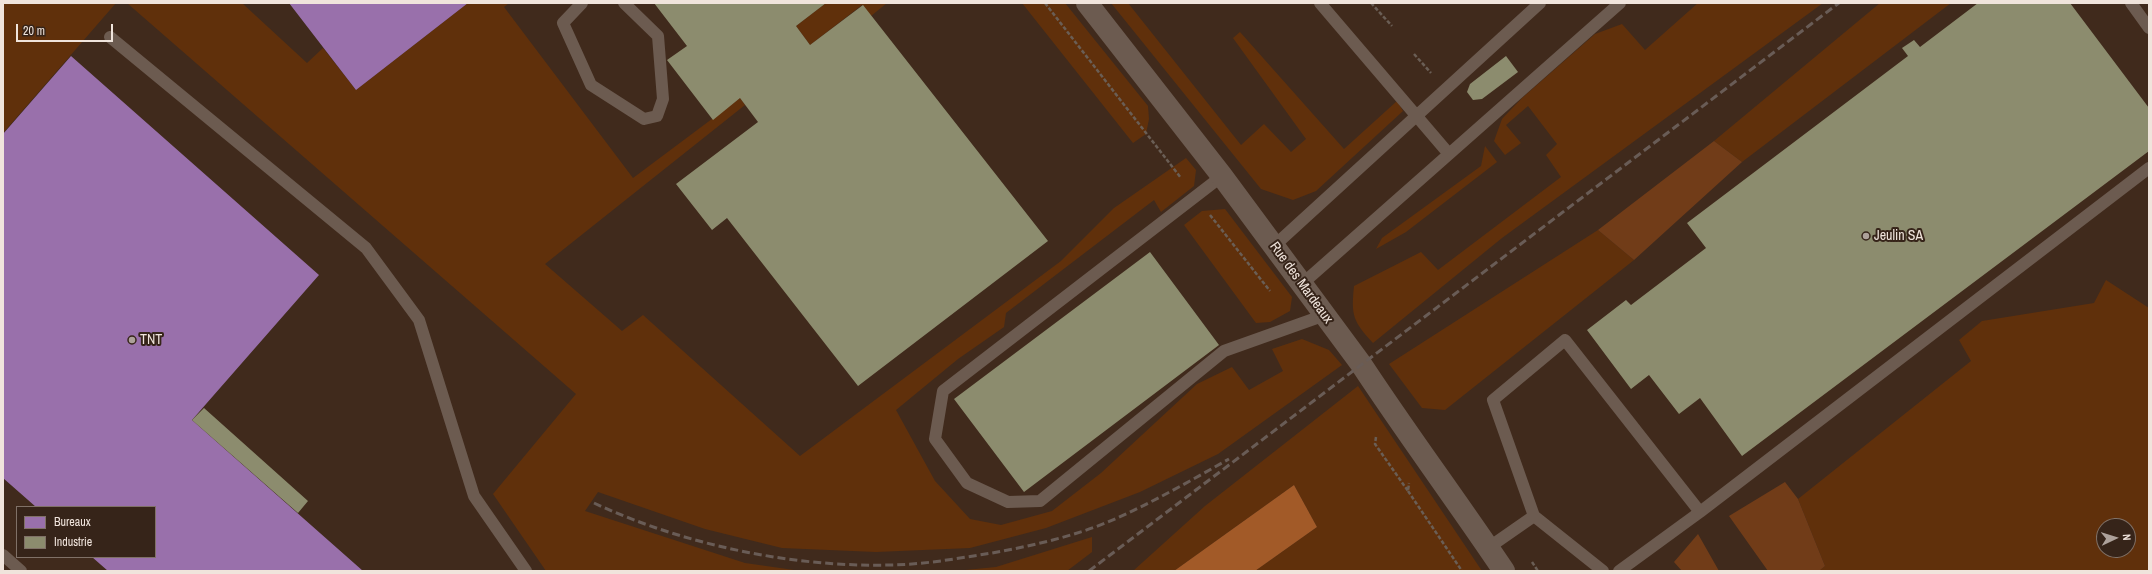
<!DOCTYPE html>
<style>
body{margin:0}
#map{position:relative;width:2152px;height:574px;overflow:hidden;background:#30251f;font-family:"Archivo Narrow",sans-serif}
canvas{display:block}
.frame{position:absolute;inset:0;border:4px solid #f0e4dc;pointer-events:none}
.legend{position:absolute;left:16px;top:506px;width:140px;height:52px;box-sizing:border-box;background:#362419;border:1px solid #807167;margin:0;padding:5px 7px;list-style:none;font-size:12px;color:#f0e4dc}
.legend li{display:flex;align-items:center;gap:8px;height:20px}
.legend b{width:20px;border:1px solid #807167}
.north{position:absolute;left:2096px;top:518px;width:40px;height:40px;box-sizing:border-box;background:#362419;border:1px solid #807167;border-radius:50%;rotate:86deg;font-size:11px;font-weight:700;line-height:16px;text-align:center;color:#f0e4dc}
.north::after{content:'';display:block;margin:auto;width:14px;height:18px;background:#ada19a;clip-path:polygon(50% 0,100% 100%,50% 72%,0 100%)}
.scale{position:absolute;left:16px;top:24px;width:97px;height:18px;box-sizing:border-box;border:2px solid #f0e4dc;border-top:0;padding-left:5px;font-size:12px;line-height:14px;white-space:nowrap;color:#f0e4dc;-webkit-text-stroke:3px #362419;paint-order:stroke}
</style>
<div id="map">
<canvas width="2152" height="574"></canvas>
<div class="frame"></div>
<ul class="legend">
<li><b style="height:11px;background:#9970ab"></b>Bureaux</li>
<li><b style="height:11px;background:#8c8c6e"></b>Industrie</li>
</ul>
<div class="north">N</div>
<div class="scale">20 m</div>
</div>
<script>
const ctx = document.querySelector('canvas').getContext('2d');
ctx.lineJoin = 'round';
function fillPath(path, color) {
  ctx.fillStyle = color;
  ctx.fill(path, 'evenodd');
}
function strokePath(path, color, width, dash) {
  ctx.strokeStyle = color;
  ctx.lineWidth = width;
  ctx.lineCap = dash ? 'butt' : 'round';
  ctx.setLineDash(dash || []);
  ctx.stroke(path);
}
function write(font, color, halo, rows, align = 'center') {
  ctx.font = font + ' "Archivo Narrow",sans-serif';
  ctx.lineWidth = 4;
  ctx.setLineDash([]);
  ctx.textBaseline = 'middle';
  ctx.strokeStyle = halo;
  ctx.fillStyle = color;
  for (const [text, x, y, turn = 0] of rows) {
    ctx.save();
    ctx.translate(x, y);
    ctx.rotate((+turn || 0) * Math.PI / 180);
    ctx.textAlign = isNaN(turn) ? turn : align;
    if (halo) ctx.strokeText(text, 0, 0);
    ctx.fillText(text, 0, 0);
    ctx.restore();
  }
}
fillPath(new Path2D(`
 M3,3H2149V571H3ZM17,507H155V557H17ZM2104,526H2128V550H2104Z`), '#402a1c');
fillPath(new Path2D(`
 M3,3H116L3,133Z
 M127,3H242L307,63L323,48L356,90L468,3H509L504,7L633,178L740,98L745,105L545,264L622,331L643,315L800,456L1061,261L1114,208L1186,158L1196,170L1194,186L1161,212L1154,200L1006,313L1004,327L958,359L896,410L935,481L970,519L1001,525L1052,511L1101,473L1197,384L1232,367L1249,390L1283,371L1272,349L1302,339L1329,350L1342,365L1218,454L1140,492L1046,528L970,548L876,552L782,548L705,529L598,492L585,511L745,563L801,571H546L493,494L576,394Z
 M826,3H887L871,16L862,5L810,45L796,26Z
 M1022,3H1065L1148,106L1149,119L1146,134L1133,143Z
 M1111,3H1128L1241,145L1264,124L1291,152L1306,139L1233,38L1240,32L1344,149L1397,101L1403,111L1316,191L1293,200L1261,189Z
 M1698,3H1823L1502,238L1373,343C1353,321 1351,316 1354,286L1421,252L1438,270L1561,177L1546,155L1557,144L1528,106L1506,125L1521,143L1505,155L1494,141L1502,119L1522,98L1595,34L1622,24L1645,50Z
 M1880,3H1951L1742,162L1714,141Z
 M1485,146L1497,162L1406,232L1376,249L1382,238L1481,166Z
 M1225,209L1292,297L1290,311L1270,322L1256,323L1184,225L1202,211Z
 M1598,230L1634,260L1445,410L1422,408L1389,364Z
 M2106,280L2149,308V571H1819L1825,566L1798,499L1971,361L1959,340L1982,321L2094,303ZM2104,526H2128V550H2104Z
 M1358,386L1482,571H1255L1317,527L1294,485L1174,571H1133L1205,506Z
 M1092,537V552L1067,571H955L996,567Z`), '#60300b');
fillPath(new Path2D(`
 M1714,141L1742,162L1634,260L1598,230Z
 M1785,482L1798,499L1825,566L1819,571H1768L1729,516Z
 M1698,534L1719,571H1682L1674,562Z`), '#713c18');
fillPath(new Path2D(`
 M1294,485L1317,527L1255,571H1174Z`), '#a25a28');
fillPath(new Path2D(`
 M289,3H468L356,90Z
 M71,56L319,275L192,420L363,571H108L92,557H155V507H36L3,478V134Z`), '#9970ab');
fillPath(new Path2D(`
 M654,3H826L796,26L810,45L863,5L1048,241L858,386L727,218L712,230L676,184L758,122L740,98L713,120L667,60L687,46Z
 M1978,3H2070L2149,108V151L1742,456L1700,398L1679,414L1649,375L1631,389L1587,330L1626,300L1631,305L1706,248L1687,223L1908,56L1902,48L1914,40L1920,47Z
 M1506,56L1518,72L1482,99L1473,100L1467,92L1470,84Z
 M1150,252L1219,345L1024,492L954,399Z
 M204,408L308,501L298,513L192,420Z`), '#8c8c6e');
strokePath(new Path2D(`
 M1045,3L1181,178
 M1371,3L1392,26
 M1414,54L1431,73
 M1210,215L1270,291
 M1376,437L1375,444L1408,491L1409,483
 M1408,491L1462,571
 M1532,562L1538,571`), '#6a5e55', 2.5, [4, 2]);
strokePath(new Path2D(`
 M582,3L563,23L591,85L644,119L657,116L663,99L658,36L624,3
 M1320,3L1449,154
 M2131,3L2149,28
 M110,37L366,248L419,320L474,496L526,571
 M1222,176L943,391L935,439L967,483L1008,502L1040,501L1224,351L1325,315
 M1274,246L1540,3
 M1302,284L1620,3
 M1700,512L2149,168
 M1488,548L1534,516
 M3,555L21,571
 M1603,571L1534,516L1493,400L1565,340L1700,512L1619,571`), '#6c5b50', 12);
strokePath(new Path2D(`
 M1087,3L1222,176L1361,364C1407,434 1457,501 1504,571`), '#6c5b50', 22);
strokePath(new Path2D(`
 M594,503C688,547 808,571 912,564C939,562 966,557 992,553C1031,546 1071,537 1108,522C1150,504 1190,481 1229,459
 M1089,571L1839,3`), '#695c56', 3, [8, 4]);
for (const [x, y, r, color] of [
 [1866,236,4,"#ada19a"],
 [132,340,4,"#ada19a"]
]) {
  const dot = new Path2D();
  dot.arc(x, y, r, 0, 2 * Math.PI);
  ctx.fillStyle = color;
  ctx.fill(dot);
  strokePath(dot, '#362419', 1.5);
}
write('14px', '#f0e4dc', '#362419', [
 ["Jeulin SA",1874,236],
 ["TNT",140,340]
], 'left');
write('14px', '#f0e4dc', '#362419', [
 ["Rue des Mardeaux",1301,283,54]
]);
</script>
